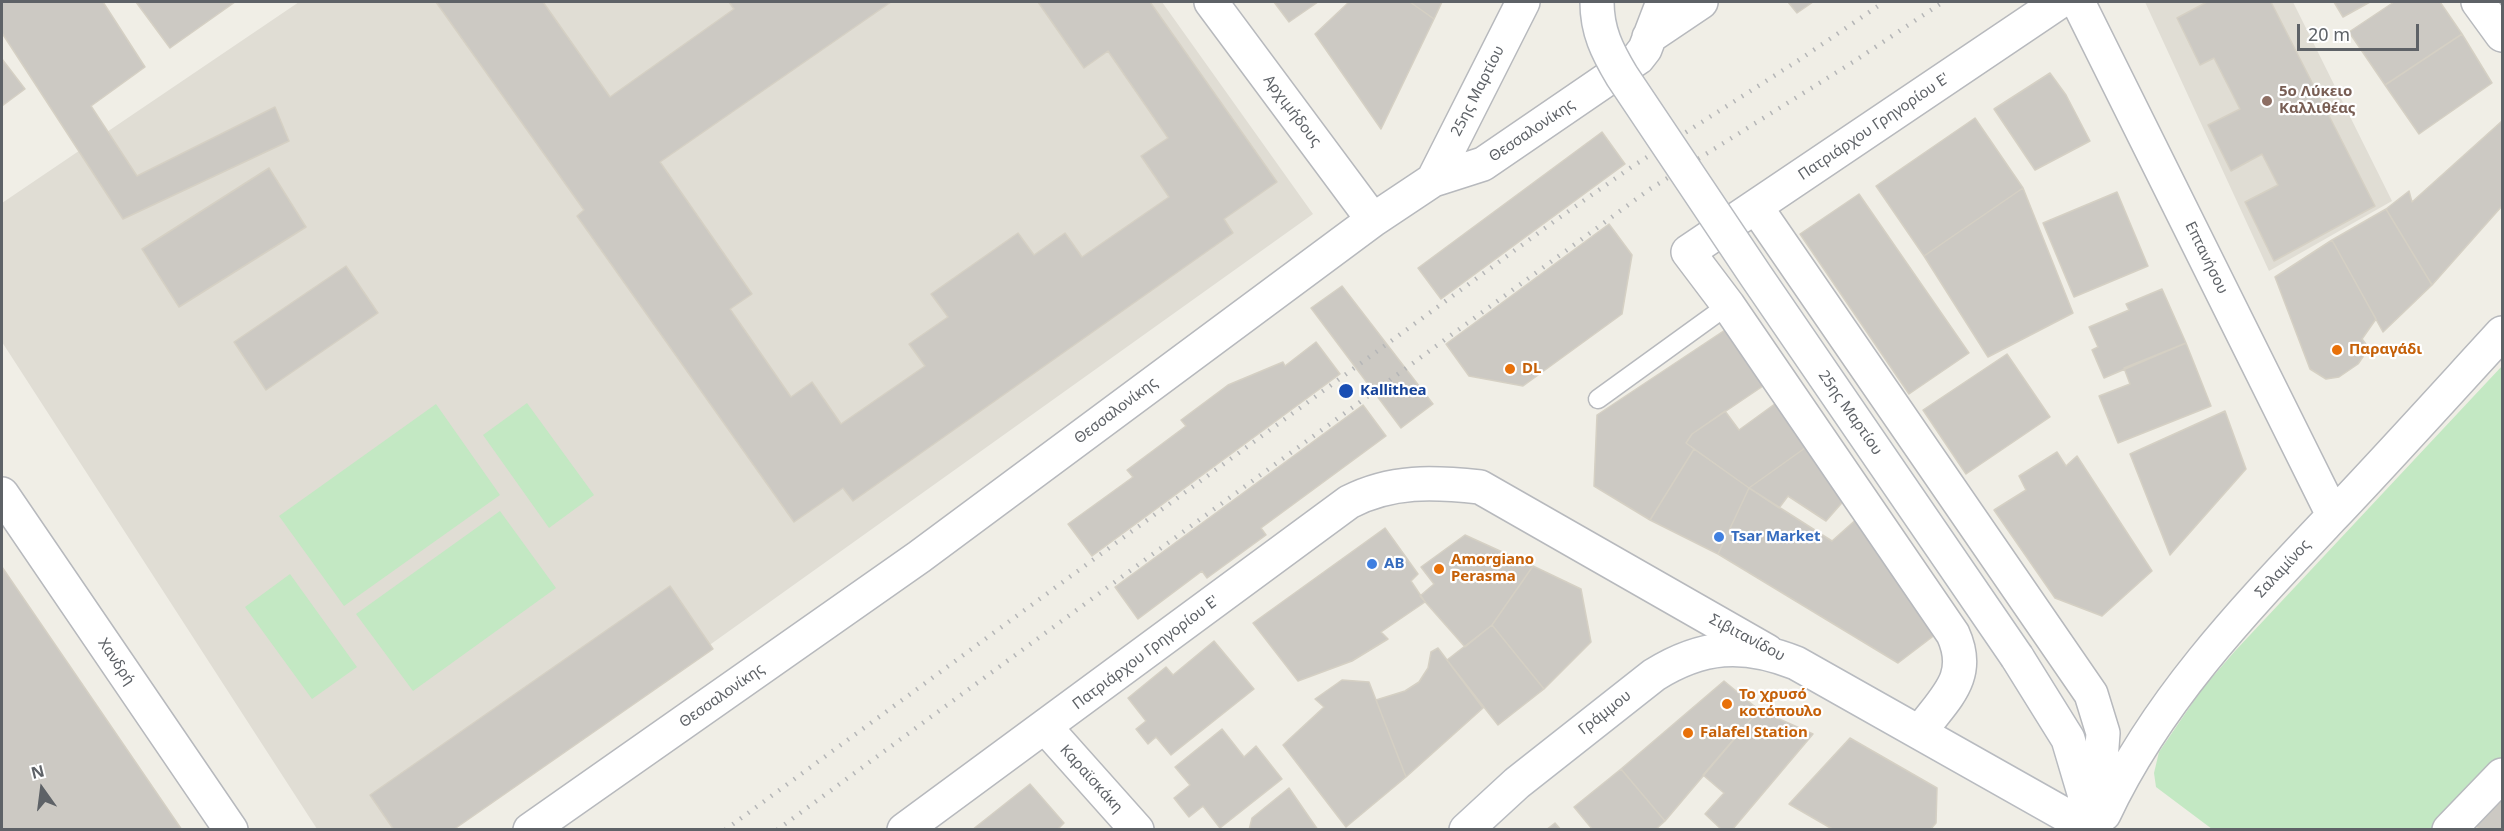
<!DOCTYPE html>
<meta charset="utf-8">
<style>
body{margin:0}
#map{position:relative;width:2504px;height:831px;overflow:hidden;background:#f0eee6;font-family:"Noto Sans",sans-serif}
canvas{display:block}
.frame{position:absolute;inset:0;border:3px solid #5e6267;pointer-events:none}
.north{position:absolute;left:12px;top:759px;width:60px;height:60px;-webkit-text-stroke:4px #fff;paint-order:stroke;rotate:346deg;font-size:16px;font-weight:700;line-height:24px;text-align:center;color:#5e6267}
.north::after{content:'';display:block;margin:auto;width:21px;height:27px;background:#5e6267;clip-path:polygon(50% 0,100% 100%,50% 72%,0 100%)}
.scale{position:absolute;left:2297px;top:24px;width:122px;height:27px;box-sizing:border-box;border:3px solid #5e6267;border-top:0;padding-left:8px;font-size:18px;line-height:21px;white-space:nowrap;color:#5e6267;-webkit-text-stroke:4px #fff;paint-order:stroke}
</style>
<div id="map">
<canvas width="2504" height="831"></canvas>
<div class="frame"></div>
<div class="north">N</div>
<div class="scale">20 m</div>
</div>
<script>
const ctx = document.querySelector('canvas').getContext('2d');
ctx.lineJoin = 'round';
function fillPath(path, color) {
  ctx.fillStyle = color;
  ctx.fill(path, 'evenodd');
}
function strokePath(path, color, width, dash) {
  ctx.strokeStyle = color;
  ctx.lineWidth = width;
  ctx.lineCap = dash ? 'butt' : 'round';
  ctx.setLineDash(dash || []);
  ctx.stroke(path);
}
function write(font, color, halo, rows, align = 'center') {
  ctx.font = font + ' "Noto Sans",sans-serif';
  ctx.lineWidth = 4.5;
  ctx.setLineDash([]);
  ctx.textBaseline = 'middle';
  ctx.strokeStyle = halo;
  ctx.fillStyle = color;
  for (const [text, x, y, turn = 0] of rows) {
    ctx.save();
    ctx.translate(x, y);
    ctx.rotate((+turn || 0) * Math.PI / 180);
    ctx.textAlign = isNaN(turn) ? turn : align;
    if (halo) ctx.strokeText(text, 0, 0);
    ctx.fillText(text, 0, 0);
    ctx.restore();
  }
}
fillPath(new Path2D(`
 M299,2H1162L1313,214L452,829H317L2,342V203Z
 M2145,2H2293L2392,201L2269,271Z`), '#e0ddd4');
fillPath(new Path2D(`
 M2502,366V766L2439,830L2212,829L2156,787L2154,773L2159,752L2202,689L2235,651Z
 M527,403L594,495L549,528L483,435Z
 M436,404L500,495L344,606L279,516Z
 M500,511L556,588L413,691L356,614Z
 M290,574L357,667L312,699L245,607Z`), '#c3e8c3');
const building = new Path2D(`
 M2,2H103L145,67L91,106L137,176L275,107L289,141L123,219L2,33Z
 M136,2H235L170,48Z
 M436,2H543L610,97L734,9L729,2H891L660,162L752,294L730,309L791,397L812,382L841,424L925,366L909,344L948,317L931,294L1018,233L1034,255L1065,233L1082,257L1169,197L1141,156L1168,138L1108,51L1084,68L1038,2H1150L1277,182L1224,219L1233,233L853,501L843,488L794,522L577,216L584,210Z
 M1274,2H1318L1289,22Z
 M1349,2H1410L1434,19L1381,129L1315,34Z
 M1410,2H1442L1434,19Z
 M1788,2H1813L1797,13Z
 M2207,2H2271L2375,206L2274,261L2245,202L2278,185L2262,154L2231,171L2208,125L2240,109L2214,58L2200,65L2177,18Z
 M2334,2H2370L2343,17Z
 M2394,2H2440L2462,34L2385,85L2349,32Z
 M2462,34L2492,83L2419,134L2385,85Z
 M2,59L25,89L2,106Z
 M2050,73L2066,95L2090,141L2035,170L1994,109Z
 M1975,118L2023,188L1924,256L1876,186Z
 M2502,121V206L2432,285L2386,209L2409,191L2412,202Z
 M1602,132L1625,164L1441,299L1418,268Z
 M269,168L306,227L179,307L142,249Z
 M2023,188L2073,313L1988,357L1924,256Z
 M2117,192L2148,266L2074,297L2043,223Z
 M1859,194L1969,353L1909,394L1800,234Z
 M2386,209L2432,285L2383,332L2332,240Z
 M1609,224L1632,255L1622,314L1523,386L1469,376L1446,344Z
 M2332,240L2376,319L2362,339L2369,348L2358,364L2339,377L2326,379L2310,369L2275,277Z
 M346,266L378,313L266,390L234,342Z
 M1342,286L1433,404L1401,428L1311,308Z
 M2162,289L2186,343L2104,378L2092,350L2098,347L2089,327L2129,310L2126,304Z
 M1731,326L1769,382L1692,434L1686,443L1694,449L1650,520L1594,486L1597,415Z
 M1316,342L1340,374L1092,556L1068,524L1133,477L1127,470L1186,426L1181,420L1228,385L1283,362L1285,366Z
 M2186,343L2211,406L2118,443L2099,396L2130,384L2124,368Z
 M2007,354L2050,417L1966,474L1923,410Z
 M1783,398L1812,443L1749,488L1686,443L1692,434L1725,411L1739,430Z
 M1363,405L1386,436L1261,528L1266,535L1207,578L1202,571L1138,619L1115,587Z
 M2225,411L2246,469L2170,555L2130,454Z
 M1812,443L1847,497L1826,521L1788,496L1779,508L1749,488Z
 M1694,449L1749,488L1718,554L1650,520Z
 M2057,452L2066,466L2077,456L2152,571L2102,616L2055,598L1994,510L2026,490L2019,476Z
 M1749,488L1832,541L1860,516L1940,631L1898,663L1718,554Z
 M1385,528L1418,574L1411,581L1425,602L1381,632L1388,639L1352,661L1298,681L1253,623Z
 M1465,535L1533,566L1492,625L1465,647L1420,596L1434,584L1421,567Z
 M1533,566L1581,589L1591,642L1544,689L1492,625Z
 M2,567L182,830H2Z
 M670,586L713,649L453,830H394L370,795Z
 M1492,625L1544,689L1498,725L1447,660Z
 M1214,641L1254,689L1171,755L1156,737L1148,744L1136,729L1146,721L1128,698L1166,667L1173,675Z
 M1438,648L1483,708L1406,777L1376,700L1405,691L1419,682L1428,668L1431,652Z
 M1342,680L1369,682L1406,777L1346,827L1283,745L1324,707L1315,699Z
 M1724,681L1759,710L1665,821L1621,769Z
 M1759,710L1813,734L1732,830H1722L1705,814L1724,793L1703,775Z
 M1222,729L1244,757L1256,746L1282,779L1220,828L1203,806L1189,817L1174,798L1190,785L1175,767Z
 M1850,738L1937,788L1936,823L1930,830H1834L1789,804Z
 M1621,769L1665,821L1655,830H1593L1574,807Z
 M1030,784L1064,823L1057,830H972Z
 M1289,788L1318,830H1249L1252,818Z
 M2502,798V830H2481L2475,825Z
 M1555,823L1561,830H1546Z`);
fillPath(building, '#ccc9c3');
strokePath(building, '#d5d0c4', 1.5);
const lane = new Path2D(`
 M1598,399L1728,305`);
const street = new Path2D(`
 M1211,2L1373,220
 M2078,2L2333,515
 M2478,2L2502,35
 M1649,37L1701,2
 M1433,180L1523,2
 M1756,207L2091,694L2103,733L2096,830
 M2,494L231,830
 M1046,728L1137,830
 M1920,732C1944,698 1973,678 1953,634L1728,305L1688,252L2059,2
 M2104,814C2158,699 2246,608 2333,516C2390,456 2446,394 2502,333
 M530,830L919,557L1373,220L1433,180L1483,164L1638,58L1645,49L1663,2
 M904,830L1349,502C1392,480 1433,482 1480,487L1767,651
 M2449,830L2502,775`);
const secondary = new Path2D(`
 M2017,657L2068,739L2095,830
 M1466,830L1517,783L1654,675C1702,645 1743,642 1796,663L2092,830`);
strokePath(lane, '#b7b9bd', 21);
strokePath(street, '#b7b9bd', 36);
strokePath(secondary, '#b8bbc0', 36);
strokePath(lane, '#fff', 18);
strokePath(street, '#fff', 33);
strokePath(secondary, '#fff', 33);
strokePath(new Path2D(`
 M725,830L1556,220L1633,166L1799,60L1884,2
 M777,830L1650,189L1853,62L1943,2`), '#b5b6b7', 4.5, [1.5, 8]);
const secondaryBridge = new Path2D(`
 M1597,2C1597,31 1607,51 1622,76L1756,276L2017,657`);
strokePath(secondaryBridge, '#b8bbc0', 36, []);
strokePath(secondaryBridge, '#fff', 33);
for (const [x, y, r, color] of [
 [2267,101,6,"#8d6e63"],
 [2337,350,6,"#e8710a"],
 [1510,369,6,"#e8710a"],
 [1346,391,8,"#1a4fb4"],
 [1719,537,6,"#3f7fe0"],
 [1372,564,6,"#3f7fe0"],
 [1439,569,6,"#e8710a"],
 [1727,704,6,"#e8710a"],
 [1688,733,6,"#e8710a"]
]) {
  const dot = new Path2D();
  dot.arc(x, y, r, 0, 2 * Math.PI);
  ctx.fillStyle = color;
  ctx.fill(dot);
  strokePath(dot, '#fff', 2);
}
write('15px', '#5e6267', '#fff', [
 ["25ης Μαρτίου",1478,91,-63],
 ["Αρχιμήδους",1292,111,53],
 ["Πατριάρχου Γρηγορίου Ε'",1874,127,-34],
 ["Θεσσαλονίκης",1532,131,-34],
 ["Επτανήσου",2206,258,64],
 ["Θεσσαλονίκης",1116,411,-37],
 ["25ης Μαρτίου",1850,413,55],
 ["Σαλαμίνος",2283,569,-47],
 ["Σιβιτανίδου",1747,638,28],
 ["Πατριάρχου Γρηγορίου Ε'",1146,653,-37],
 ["Χανδρή",116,662,56],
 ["Θεσσαλονίκης",722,696,-35],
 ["Γράμμου",1605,713,-38],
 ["Καραϊσκάκη",1091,779,48]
]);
write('bold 15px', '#785e54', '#fff', [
 ["5ο Λύκειο",2279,92],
 ["Καλλιθέας",2279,109]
], 'left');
write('bold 15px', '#c56008', '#fff', [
 ["Παραγάδι",2349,350],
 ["DL",1522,369],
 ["Amorgiano",1451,560],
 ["Perasma",1451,577],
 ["Το χρυσό",1739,695],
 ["κοτόπουλο",1739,712],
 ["Falafel Station",1700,733]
], 'left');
write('bold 15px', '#164399', '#fff', [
 ["Kallithea",1360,391]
], 'left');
write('bold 15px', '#366cbe', '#fff', [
 ["Tsar Market",1731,537],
 ["ΑΒ",1384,564]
], 'left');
</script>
